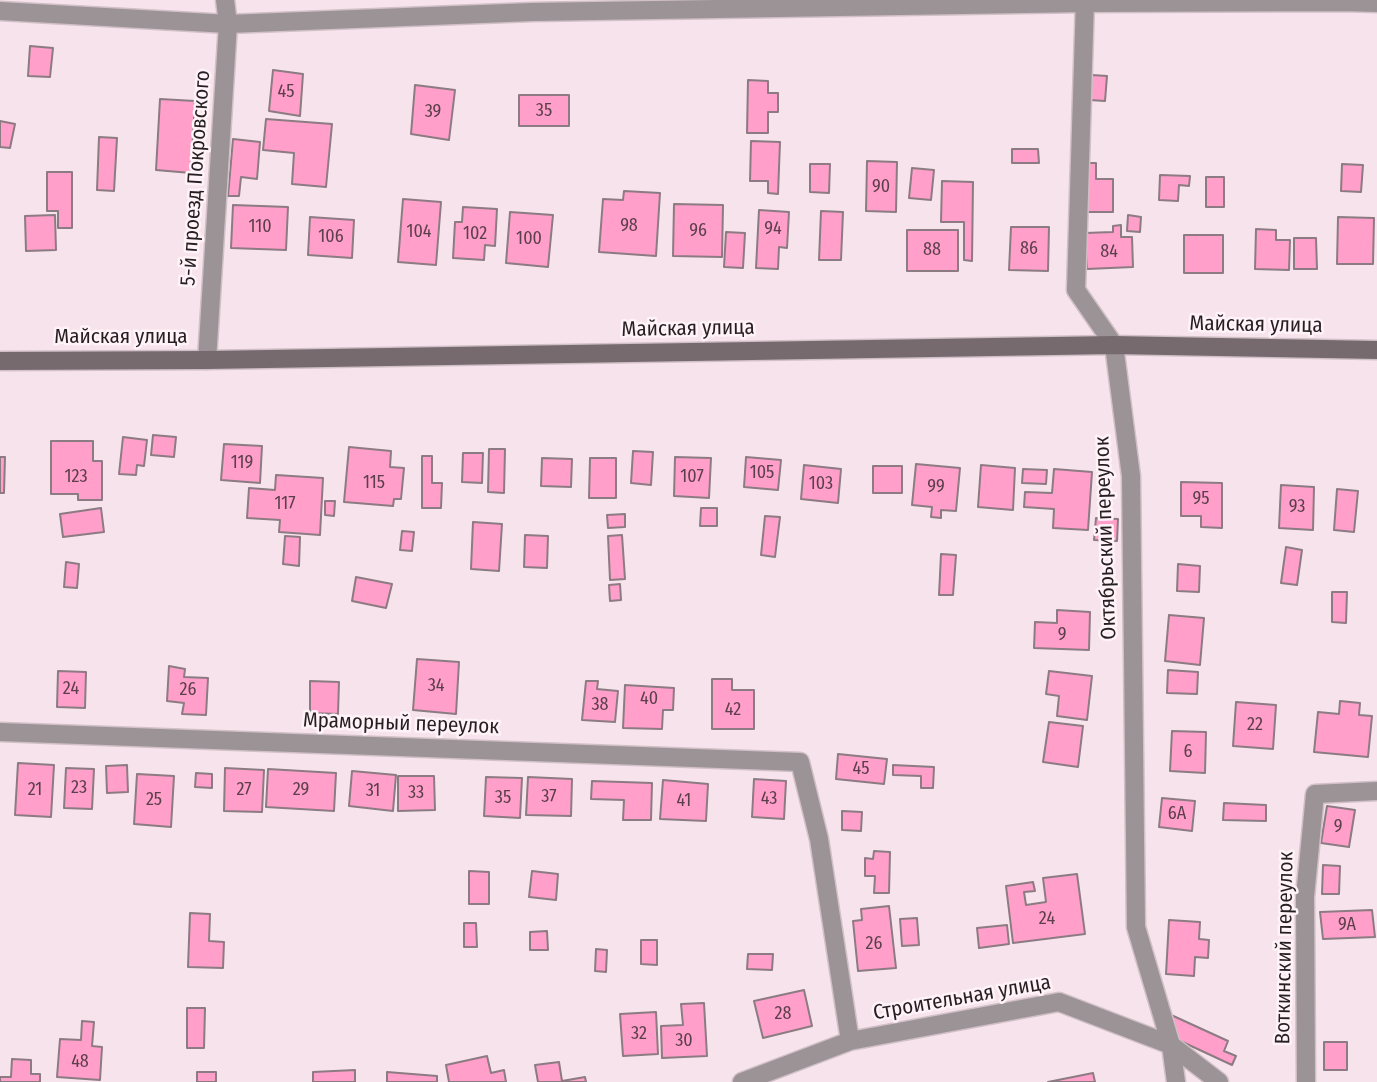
<!DOCTYPE html>
<meta charset="utf-8">
<style>
body{margin:0}
canvas{display:block;background:#f7e3eb}
</style>
<canvas width="1377" height="1082"></canvas>
<script>
const ctx = document.querySelector('canvas').getContext('2d');
ctx.lineJoin = 'round';
function fillPath(path, color) {
  ctx.fillStyle = color;
  ctx.fill(path, 'evenodd');
}
function strokePath(path, color, width, dash) {
  ctx.strokeStyle = color;
  ctx.lineWidth = width;
  ctx.lineCap = dash ? 'butt' : 'round';
  ctx.setLineDash(dash || []);
  ctx.stroke(path);
}
function write(font, color, halo, rows, align = 'center') {
  ctx.font = font + ' "Fira Sans Condensed",sans-serif';
  ctx.lineWidth = 5;
  ctx.setLineDash([]);
  ctx.textBaseline = 'middle';
  ctx.strokeStyle = halo;
  ctx.fillStyle = color;
  for (const [text, x, y, turn = 0] of rows) {
    ctx.save();
    ctx.translate(x, y);
    ctx.rotate((+turn || 0) * Math.PI / 180);
    ctx.textAlign = isNaN(turn) ? turn : align;
    if (halo) ctx.strokeText(text, 0, 0);
    ctx.fillText(text, 0, 0);
    ctx.restore();
  }
}
const building = new Path2D(`
 M30,46L53,48L50,77L28,76Z
 M273,70L303,74L300,116L269,111Z
 M1092,75L1107,76L1105,101L1090,100Z
 M748,80L768,81V93H778V112H768V133H747Z
 M415,85L455,90L449,140L411,134Z
 M519,95H569V126H519Z
 M160,99L195,101L191,173L156,170Z
 M266,119L332,124L326,187L292,184L294,153L263,150Z
 M0,121L15,124L10,148L0,147Z
 M99,137L117,138L114,191L97,190Z
 M233,139L260,142L257,179L241,177L239,196H228Z
 M751,141L780,142L778,194L768,193V181H750Z
 M1012,149H1038L1039,163H1012Z
 M867,161L897,162L896,212L866,211Z
 M1085,163H1096V179H1113V212H1085Z
 M810,164H830L829,193L810,192Z
 M1342,164L1363,165L1361,192L1341,191Z
 M912,168L934,170L931,200L909,198Z
 M47,172H72V228H58V211H47Z
 M1160,175L1190,176L1189,186L1179,185L1178,201L1159,200Z
 M1206,177H1224V207H1206Z
 M942,181L973,182L972,261L964,260V222H941Z
 M624,191L660,193L656,256L599,252L603,199L623,200Z
 M403,199L441,202L436,265L398,262Z
 M674,204L723,205L722,257L673,256Z
 M233,205L288,207L286,250L231,248Z
 M463,207L497,209L495,246L485,245L484,260L453,258L455,222H462Z
 M759,210L789,212L787,248L779,247L778,269L756,268Z
 M821,211L843,212L841,260H819Z
 M510,212L553,215L548,267L506,263Z
 M55,215L56,250L26,251L25,216Z
 M1128,215L1141,217L1140,232L1127,231Z
 M310,217L354,220L352,258L308,255Z
 M1338,217L1374,218L1373,264H1337Z
 M1121,225V237H1132L1133,267L1087,269L1085,233L1113,232V226Z
 M1011,227H1049L1048,271L1009,270Z
 M1256,229L1276,230V240H1290L1289,270L1255,269Z
 M907,230H958V271H907Z
 M726,232L745,233L743,268L724,267Z
 M1184,235H1223V273H1184Z
 M1294,238H1316L1317,269H1294Z
 M153,435L176,437L174,457L151,455Z
 M123,437L147,440L144,466L137,465L136,475L119,474Z
 M51,441H93V461H102V500H78V494H51Z
 M224,444L262,446L260,483L221,480Z
 M349,447L391,451L390,467L404,468L401,499H394L393,506L344,502Z
 M489,449H505L504,493L488,492Z
 M633,451L653,452L651,485L631,483Z
 M463,453H483L482,483L462,482Z
 M422,456H432V483H442L441,508H422Z
 M0,457H5L4,493H0Z
 M675,457L711,458L709,498L674,496Z
 M746,457L781,460L778,490L744,487Z
 M542,458L572,459L571,487L541,486Z
 M590,458H616V498H589Z
 M916,464L960,468L956,511L941,510V518L931,517L932,507L912,505Z
 M804,465L841,469L838,503L801,499Z
 M981,465L1015,468L1013,510L978,507Z
 M873,466H902V493H873Z
 M1023,469L1047,470L1046,484L1022,483Z
 M1054,469L1092,472L1088,530L1053,528L1054,509L1024,507L1025,492L1052,493Z
 M276,475L323,478L320,535L279,532L280,520L247,518L249,488L275,490Z
 M1181,482L1222,483V528L1201,527V516H1181Z
 M1281,485L1314,487L1313,530L1279,528Z
 M1337,489L1358,491L1354,532L1334,530Z
 M325,501H335L334,516L325,515Z
 M101,508L104,532L63,537L60,514Z
 M701,508H717V526H700Z
 M625,514V527L608,528L607,515Z
 M765,516L780,517L775,557L761,555Z
 M1096,518L1118,519L1117,541L1094,540Z
 M473,522L502,524L499,571L471,569Z
 M402,531L414,532L412,551L400,550Z
 M525,535L548,536L547,568L524,567Z
 M622,535L625,579L610,580L608,536Z
 M285,536L300,537L299,566L283,564Z
 M1286,547L1302,550L1297,585L1281,583Z
 M941,554L956,555L953,595H939Z
 M66,562L79,564L77,588L64,587Z
 M1178,564L1200,566L1199,592L1177,591Z
 M356,577L392,584L386,608L352,601Z
 M620,584L621,600L610,601L609,585Z
 M1332,592H1347L1346,623L1332,622Z
 M1057,610L1090,612L1089,650L1034,648L1035,622L1057,623Z
 M1169,615L1204,618L1200,665L1165,661Z
 M417,659L459,662L456,714L413,710Z
 M169,666L185,669L184,677L208,678L206,715L182,714L184,703L167,701Z
 M1168,670L1198,672L1197,694L1167,693Z
 M58,671L86,672L85,708L57,707Z
 M1049,671L1092,676L1087,720L1057,716L1059,696L1046,694Z
 M712,679H732V690H754V729H712Z
 M310,681L339,682L338,714L310,713Z
 M586,681H598L597,689L618,691L615,722L582,720Z
 M625,685L674,688L673,710H663L662,729L623,728Z
 M1340,701L1360,703L1359,715L1372,716L1368,757L1314,752L1318,712L1339,714Z
 M1236,702L1276,705L1273,749L1233,746Z
 M1049,722L1083,726L1078,767L1043,762Z
 M1172,731L1206,732L1205,773L1170,771Z
 M838,754L887,759L884,784L836,779Z
 M18,763L54,765L51,817L15,815Z
 M127,765L128,792L107,793L106,766Z
 M893,765L934,767L933,788H921V776L893,775Z
 M66,768L94,769L92,809L64,808Z
 M225,768L264,770L262,812L224,811Z
 M268,769L336,773L334,811L266,807Z
 M352,771L396,775L393,811L349,806Z
 M196,773L212,774V788L195,787Z
 M137,774L174,776L171,827L134,824Z
 M398,776H434L435,810L398,811Z
 M486,777L522,778L520,818L484,816Z
 M528,777L572,779L571,816L526,815Z
 M754,779L786,781L784,819L752,817Z
 M663,780L708,784L706,821L660,819Z
 M592,781L652,783L651,820H623L624,800L591,799Z
 M1162,798L1195,801L1192,831L1159,827Z
 M1224,803L1266,805V821L1223,820Z
 M1327,806L1355,810L1349,847L1321,843Z
 M842,811L862,812L861,831L842,830Z
 M874,851L890,852L889,893H874L875,876H865V858L873,859Z
 M1323,865L1340,866L1339,894H1322Z
 M469,871L489,872V904H469Z
 M532,871L558,874L556,900L529,897Z
 M1077,874L1085,934L1013,943L1006,886L1033,882L1035,891L1024,892L1026,905L1046,902L1043,878Z
 M889,906L896,968L858,971L853,921L862,920L861,909Z
 M1372,910L1375,937L1323,939L1320,912Z
 M190,913L210,914L209,941L224,942L223,968L188,967Z
 M917,918L919,945L902,946L900,919Z
 M1169,920L1200,922L1199,939L1209,940L1208,958L1195,957L1194,976L1166,974Z
 M464,923H476L477,947H464Z
 M1007,925L1009,944L979,948L977,928Z
 M547,931L548,950H530V932Z
 M641,940H657V965L641,964Z
 M596,949L607,950L606,972L595,971Z
 M748,954H773L772,970L747,969Z
 M804,990L812,1026L763,1038L754,1001Z
 M704,1003L707,1056L662,1058L661,1026L683,1025L681,1004Z
 M187,1008H205L204,1048H187Z
 M656,1012L658,1054L623,1056L620,1014Z
 M1169,1014L1228,1041L1224,1051L1236,1056L1232,1065L1161,1032Z
 M82,1021L94,1022L92,1046L102,1047L100,1080L57,1077L60,1039L81,1040Z
 M1324,1042H1347V1070H1324Z
 M487,1056L491,1073L504,1070L506,1082H449L446,1065Z
 M12,1059L31,1060V1074H40V1082H0V1077H11Z
 M559,1062L562,1081L585,1077L586,1082H538L535,1065Z
 M355,1070V1082H313V1072Z
 M197,1072H216V1082H197Z
 M387,1072L437,1076V1082H387Z
 M1093,1073L1095,1082H1048Z`);
fillPath(building, '#ff9fca');
strokePath(building, '#8c7b82', 2);
const street = new Path2D(`
 M1085,0L1076,290L1114,345L1131,476L1136,927L1171,1045L1176,1082
 M0,11L228,24L532,12L1085,3L1344,2L1377,3
 M207,360L228,24L225,0
 M0,732L800,762L819,839L850,1041
 M742,1082L850,1041L1059,1002L1171,1045L1219,1082
 M1306,1082L1305,897L1315,794L1377,791`);
const secondary = new Path2D(`
 M0,361L207,360L1114,345L1377,350`);
strokePath(street, '#d1c0c7', 21);
strokePath(secondary, '#d1c0c7', 21);
strokePath(street, '#9b9396', 18);
strokePath(secondary, '#766a6f', 18);
write('18px', '#5c3f4c', null, [
 ["45",286,92],
 ["35",544,111],
 ["39",433,112],
 ["90",881,187],
 ["98",629,226],
 ["110",260,227],
 ["94",773,229],
 ["96",698,231],
 ["104",419,232],
 ["102",475,234],
 ["106",331,237],
 ["100",529,239],
 ["86",1029,249],
 ["88",932,250],
 ["84",1109,252],
 ["119",242,463],
 ["105",762,473],
 ["123",76,477],
 ["107",692,477],
 ["115",374,483],
 ["103",821,484],
 ["99",936,487],
 ["95",1201,499],
 ["117",285,504],
 ["93",1297,507],
 ["9",1062,635],
 ["34",436,686],
 ["24",71,689],
 ["26",188,690],
 ["40",649,699],
 ["38",600,705],
 ["42",733,710],
 ["22",1255,725],
 ["6",1188,752],
 ["45",861,769],
 ["23",79,788],
 ["21",35,790],
 ["27",244,790],
 ["29",301,790],
 ["31",373,791],
 ["33",416,793],
 ["37",549,797],
 ["35",503,798],
 ["43",769,799],
 ["25",154,800],
 ["41",684,801],
 ["6А",1177,814],
 ["9",1338,827],
 ["24",1047,919],
 ["9А",1347,925],
 ["26",874,944],
 ["28",783,1014],
 ["32",639,1034],
 ["30",684,1041],
 ["48",80,1062]
]);
write('21px', '#261f22', '#fff3f8', [
 ["5-й проезд Покровского",196,178,-86],
 ["Майская улица",1256,325,1],
 ["Майская улица",688,329,-1],
 ["Майская улица",121,337],
 ["Октябрьский переулок",1106,538,-92],
 ["Мраморный переулок",401,724,2],
 ["Воткинский переулок",1285,948,-89],
 ["Строительная улица",962,998,-10]
]);
</script>
